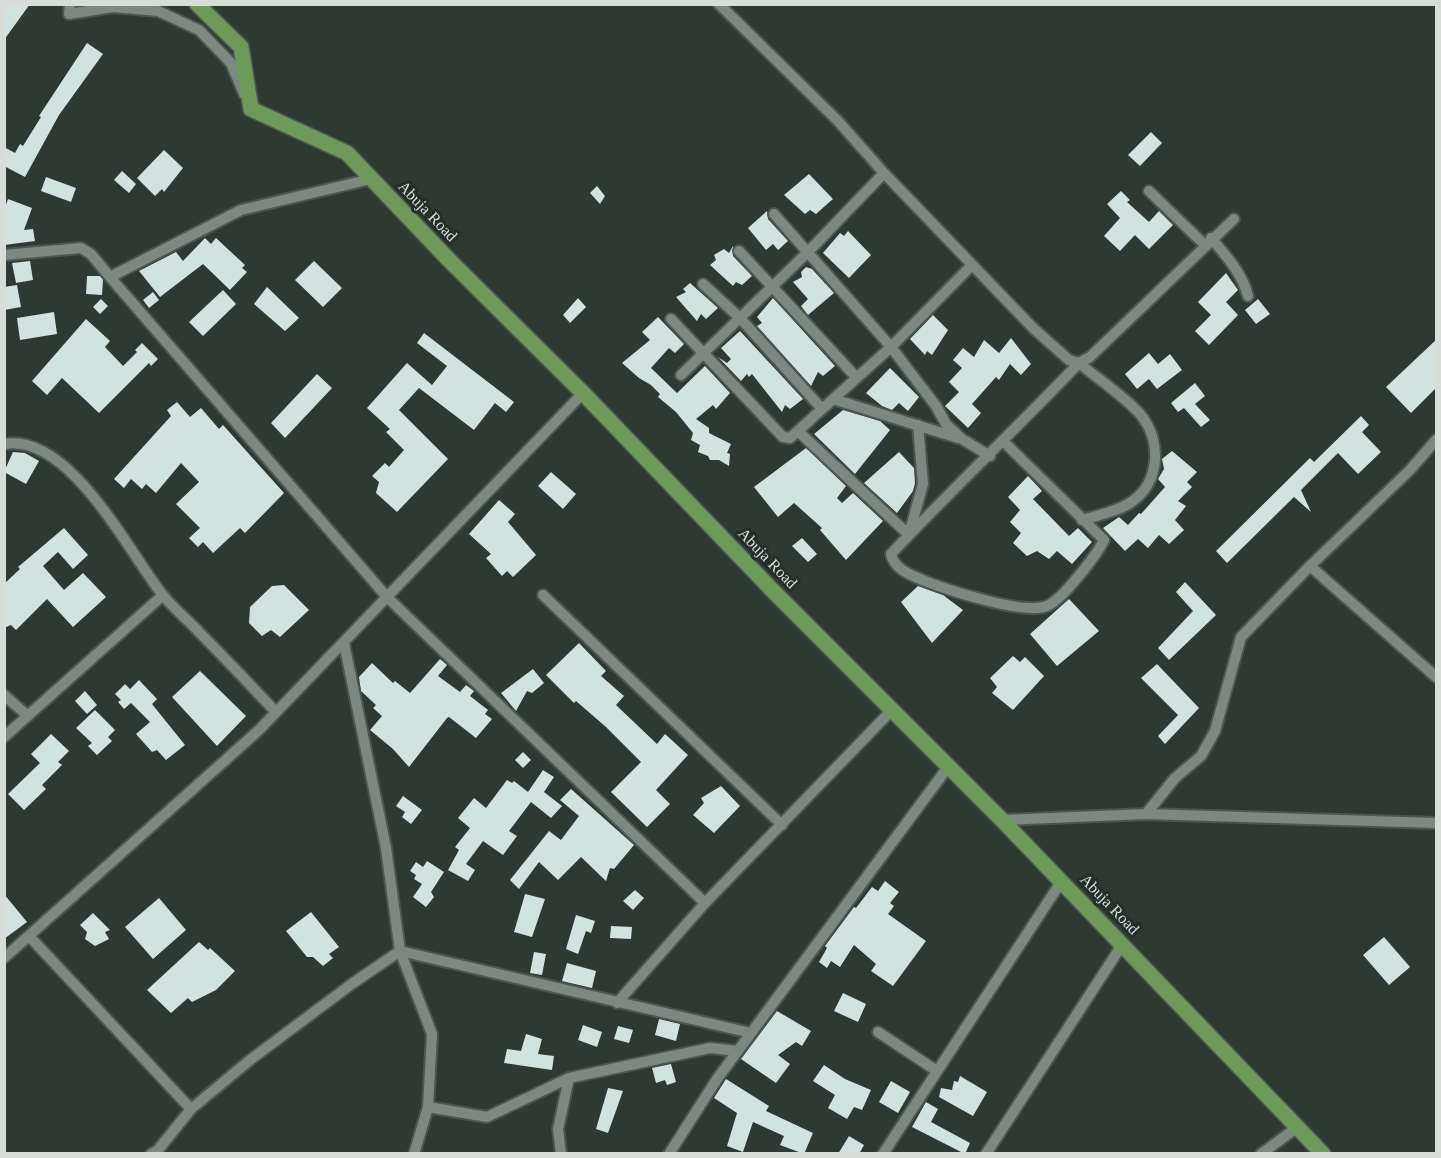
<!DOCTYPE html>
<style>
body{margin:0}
#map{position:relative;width:1441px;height:1158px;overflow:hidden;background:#2f3934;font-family:Georgia,serif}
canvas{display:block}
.frame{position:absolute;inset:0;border:6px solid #d7deda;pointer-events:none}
</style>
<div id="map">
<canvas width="1441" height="1158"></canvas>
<div class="frame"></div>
</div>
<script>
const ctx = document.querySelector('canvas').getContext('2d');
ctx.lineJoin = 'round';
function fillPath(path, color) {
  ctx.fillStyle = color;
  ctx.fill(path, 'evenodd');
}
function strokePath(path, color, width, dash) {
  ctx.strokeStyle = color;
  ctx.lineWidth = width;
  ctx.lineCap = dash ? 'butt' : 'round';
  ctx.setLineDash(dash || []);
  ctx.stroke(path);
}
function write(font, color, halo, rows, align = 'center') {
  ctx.font = font + ' Georgia,serif';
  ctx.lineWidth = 6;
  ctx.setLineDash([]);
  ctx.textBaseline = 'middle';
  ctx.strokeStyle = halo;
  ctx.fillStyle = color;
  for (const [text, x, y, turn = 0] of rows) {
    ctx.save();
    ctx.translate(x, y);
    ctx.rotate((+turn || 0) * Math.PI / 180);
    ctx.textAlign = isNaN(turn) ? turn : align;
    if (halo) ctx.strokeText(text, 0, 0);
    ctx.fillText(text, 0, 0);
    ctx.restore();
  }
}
fillPath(new Path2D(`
 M4,4H30L4,40Z
 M87,43L103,54L59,115L25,177L4,166V147L15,153L20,144L23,146L41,117L39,116Z
 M1151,132L1162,143L1140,166L1128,155Z
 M164,150L183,168L164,192L162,189L155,196L137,178Z
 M122,171L136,184L129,193L114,180Z
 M809,174L833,199L816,214L810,210L805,214L784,195Z
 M46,177L76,188L71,202L41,191Z
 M597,186L605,196L600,204L590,193Z
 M1121,191L1130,200L1127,202L1149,222L1159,211L1173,225L1149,249L1135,235L1120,251L1104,236L1120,218L1107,204Z
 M8,199L32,208L24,230L33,229L35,241L4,245V210Z
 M767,211L768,219L788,241L778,250L773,244L766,250L748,228Z
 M848,231L871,255L849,278L823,253L840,233L844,236Z
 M205,238L211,244L216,238L245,265L242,268L247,272L230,290L203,264L160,297L139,271L176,252L183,261Z
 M733,246V256L752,276L742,285L736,282L733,286L710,265L716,260L714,255L724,249L729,253Z
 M30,261L33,280L16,283L12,263Z
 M314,261L342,288L323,307L295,280Z
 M806,267L812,269L834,293L808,315L801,306L808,299L793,282L802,277L801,272Z
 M1226,273L1238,290L1226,302L1238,315L1209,345L1195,331L1211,315L1198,302Z
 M87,276H100L103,280L102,295L86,294Z
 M690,283L718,308L706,319L701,314L697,321L676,297L686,292L683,289Z
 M17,285L21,307L4,310V287Z
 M267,287L299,318L285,331L254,304Z
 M223,290L236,304L203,336L189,322Z
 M153,292L159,300L149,308L143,300Z
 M578,298L586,307L570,323L563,315Z
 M773,298L835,366L823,376L818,372L811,386L757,326L762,323L757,317Z
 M101,299L108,306L100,314L93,307Z
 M1258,299L1270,314L1256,324L1245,310Z
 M54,312L57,334L20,340L17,318Z
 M933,315L948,330L932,355L927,351L925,355L910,339Z
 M658,317L684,344L675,353L669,348L651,368L677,393L705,366L730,393L716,409L713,405L696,419L709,428V433L731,444L727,453L730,454L729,466L719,460H710L708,456L698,452L700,445L691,440L693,433L676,412L658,397L660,394L651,385L639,378L622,363L650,340L642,332Z
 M86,319L110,341L105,347L123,366L137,352L135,350L142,343L158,359L151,366L149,363L99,413L62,378L47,395L32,381Z
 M740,331L803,399L790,409L785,405L782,412L752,374L749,377L747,374L741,381L718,357L727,363L731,359L721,348Z
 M424,333L514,402L506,412L495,403L474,430L419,388L399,410L448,459L397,512L376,493L379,482L372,476L385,463L389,467L404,450L386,432L390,429L367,408L407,363L432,385L447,366L417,343Z
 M1011,338L1031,364L1021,375L1010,364L999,380L996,377L972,404L981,413L968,428L945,406L959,392L949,382L962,368L953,360L963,348L974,357L984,340L999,353Z
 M1437,339V387L1411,413L1386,387Z
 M1149,353L1158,364L1170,354L1182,370L1157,389L1149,379L1137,389L1125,374Z
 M890,368L919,397L908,411L899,403L892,410L882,406L866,393Z
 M317,374L332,388L285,438L271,423Z
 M1195,383L1205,396L1195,404L1210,420L1201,427L1184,408L1178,412L1171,403Z
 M177,402L190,417L201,408L219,429L223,425L284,493L245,533L240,528L213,553L203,542L198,547L189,538L200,528L176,504L199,482L181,463L156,493L146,484L142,489L131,479L124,488L114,479L171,416L167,410Z
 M843,410L880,421L890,430L855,474L814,434Z
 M1361,416L1369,425L1362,432L1381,452L1358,474L1338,453L1301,490L1311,512L1294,497L1227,563L1216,551L1310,458L1314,462Z
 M806,448L846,486L837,498L842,503L853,493L883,521L846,560L820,530L822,528L794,503L778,517L754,487Z
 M1172,451L1197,472L1187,482L1192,487L1178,501L1186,506L1175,520L1184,530L1169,544L1159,535L1148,548L1138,539L1125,551L1103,528L1119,517L1128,525L1139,513L1141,514L1165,487L1158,479L1164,469L1162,459Z
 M13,452L25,453L39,461L26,484L4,472Z
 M899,452L914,468L915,483L913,491L897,513L864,483Z
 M551,472L576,494L563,509L538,486Z
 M1028,476L1042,491L1033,499L1069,536L1078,528L1092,542L1072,564L1057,551L1049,559L1037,551L1027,556L1013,543L1021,533L1010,522L1020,510L1008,497Z
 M499,500L515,514L508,522L536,555L513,577L507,571L502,576L486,558L491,554L469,534Z
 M64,528L88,555L73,569L58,552L43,566L64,590L83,573L106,597L73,627L47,599L16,630L11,625L4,628V584L20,569L18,567Z
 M802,538L817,554L808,562L792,546Z
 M1185,582L1216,615L1169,660L1158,648L1193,611L1176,592Z
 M284,585L309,610L280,637L271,630L262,636L249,623L250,607L272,586Z
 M918,586L943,595L963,610L932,643L901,602Z
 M1069,599L1099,631L1057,666L1030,634Z
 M579,643L606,671L601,676L624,696L616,705L657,744L665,734L688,755L656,790L670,804L647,827L611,792L641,762L606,727L576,701L574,703L546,675Z
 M1013,656L1020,662L1025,657L1044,676L1013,710L992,693L997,687L990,678Z
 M440,659L447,665L438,676L460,692L466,685L474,691L470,696L488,710L485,714L492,719L476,738L449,717L447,718L409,767L393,749L370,730L382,716L373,708L376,705L361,691L359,677L372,663L393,683L395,681L410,693Z
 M1157,664L1199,708L1165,744L1158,736L1178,715L1141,678Z
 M533,669L544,683L532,693L527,691L516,711L501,693Z
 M200,671L246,716L217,746L172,697Z
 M139,680L157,699L152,704L185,745L166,760L157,750L152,752L136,734L150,722L131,703L124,709L118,702L121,700L115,694L125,684L130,689Z
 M85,691L97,705L87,714L75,701Z
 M95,710L115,730L108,737L112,741L97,755L88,746L92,743L76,728Z
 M51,734L69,751L58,762L62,765L42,785L46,789L24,810L8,794L40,763L31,754Z
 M523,752L531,760L523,768L515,760Z
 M543,770L554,777L544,792L562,806L551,818L531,802L509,831L517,836L503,855L483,841L466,864L475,870L468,881L448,870L459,850L455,847L470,828L458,818L474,798L486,808L507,780L512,783L514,781L528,792Z
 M721,786L740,806L714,833L693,815L704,803L701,798Z
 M571,789L634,845L614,869L610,868L606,881L581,857L558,880L539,862L519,889L510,880L549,831L561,840L579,816L560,800Z
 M403,796L422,810L411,824L402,817L405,812L396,806Z
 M427,861L444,872L431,892L434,897L426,907L413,897L422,884L414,879L416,875L410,871L416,862L423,867Z
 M885,881L899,892L890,903L894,906L888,914L926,941L893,986L871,971L876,964L854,945L840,967L831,961L827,968L819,962L827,948L825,946L854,907L856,908L872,887L878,891Z
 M635,890L644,898L633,910L623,901Z
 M4,894L27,922L4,939Z
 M525,894L545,899L532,937L514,932Z
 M159,898L186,930L153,959L125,927Z
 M311,912L339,947L329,954L333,958L323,966L313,957H307L286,931Z
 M93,913L110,930L105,932L109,939L95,946L85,939L87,932L80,925Z
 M576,915L595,921L591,933L586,931L578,954L566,949Z
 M611,926L632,927L631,939L610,938Z
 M1384,937L1410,967L1389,985L1363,955Z
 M199,942L208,950L210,948L235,971L216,990L192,1002L188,998L171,1013L147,990Z
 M534,952L546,954L542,975L530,973Z
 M567,963L596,971L592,988L562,981Z
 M843,993L866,1004L858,1022L834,1011Z
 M777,1011L811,1031L802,1046L796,1042L778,1055L790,1064L776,1083L741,1059Z
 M659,1019L680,1024L676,1041L655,1035Z
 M583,1025L602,1032L597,1047L578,1040Z
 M618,1026L633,1030L629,1043L614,1039Z
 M526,1034L542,1039L538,1054L554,1056L552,1070L504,1063L507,1049L521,1051Z
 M671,1064L676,1082L667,1085L665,1080L656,1083L652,1068Z
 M824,1065L845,1079L871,1090L862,1110L854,1107L847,1119L828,1108L835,1095L813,1081Z
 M960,1076L987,1092L973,1116L939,1097L941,1088L952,1090L954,1081L958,1082Z
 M726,1079L769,1106L766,1111L813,1133L804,1154L780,1145L784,1136L753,1122L743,1152L727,1146L737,1113L714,1098Z
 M891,1081L910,1092L898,1113L879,1102Z
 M608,1088L623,1091L608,1133L596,1129Z
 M926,1102L938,1109L931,1122L970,1143L965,1154L912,1127Z
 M849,1136L864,1145L859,1154H838Z`), '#d2e2e0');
const minor = new Path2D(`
 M70,4L69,14L113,7L158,11L199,30L231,63L244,94
 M719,4L838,121L884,173L1033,328L1069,360L1079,363L1090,357L1234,219
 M1149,191L1206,246
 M774,214L891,347L936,406L946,424L962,439L990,456
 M1211,238C1227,257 1242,273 1248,296
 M739,251L856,377
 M4,255L81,248L91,254L110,277L241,210L371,179
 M110,277L387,597L705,903
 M703,284L740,318L822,409
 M671,319L783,437L790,438L891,347L972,265
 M681,375L808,252L884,173
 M833,399L958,438
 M798,431L909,535
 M1004,442L1104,540C1096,556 1062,600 1047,606C1022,616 934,586 909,574C901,570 893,563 891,554C952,489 1017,428 1079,363C1098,379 1123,395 1140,414C1162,440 1161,483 1130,503C1116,512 1098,515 1082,520
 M4,444C69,432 128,551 162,594C173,608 188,620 200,633C226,659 251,686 276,712
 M909,534L923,484L918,425
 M1310,566L1436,677
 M543,595L782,825
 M344,643L386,848L400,951L432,1034L428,1107L414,1154
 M4,695L28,716
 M4,737L163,595
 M1146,814L1175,778L1201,756L1215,731L1241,637L1310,566L1410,470L1436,440
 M1002,820L1146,814L1436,823
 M29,936L191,1109
 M4,958L259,730L583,393
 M617,1003L705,903L892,710
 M878,1032L937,1071
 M428,1107L487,1117L569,1078L710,1048L738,1051
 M151,1154L158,1150L191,1109L250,1060L353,983L400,951L751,1033
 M561,1154L558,1129L569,1078
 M669,1154L717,1079L948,767
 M883,1154L1061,882
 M986,1154L1122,945
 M1261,1154L1299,1126`);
const primary = new Path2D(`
 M197,4L241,47L251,109L347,153L450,261L583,393L775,593L1002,820L1323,1154`);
strokePath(minor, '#4d5550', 14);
strokePath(primary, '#4d5550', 18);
strokePath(minor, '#7c8881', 10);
strokePath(primary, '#6e9a59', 15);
write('16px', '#d7deda', '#252f2a', [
 ["Abuja Road",427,212,46],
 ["Abuja Road",767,559,46],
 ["Abuja Road",1109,905,46]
]);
</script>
